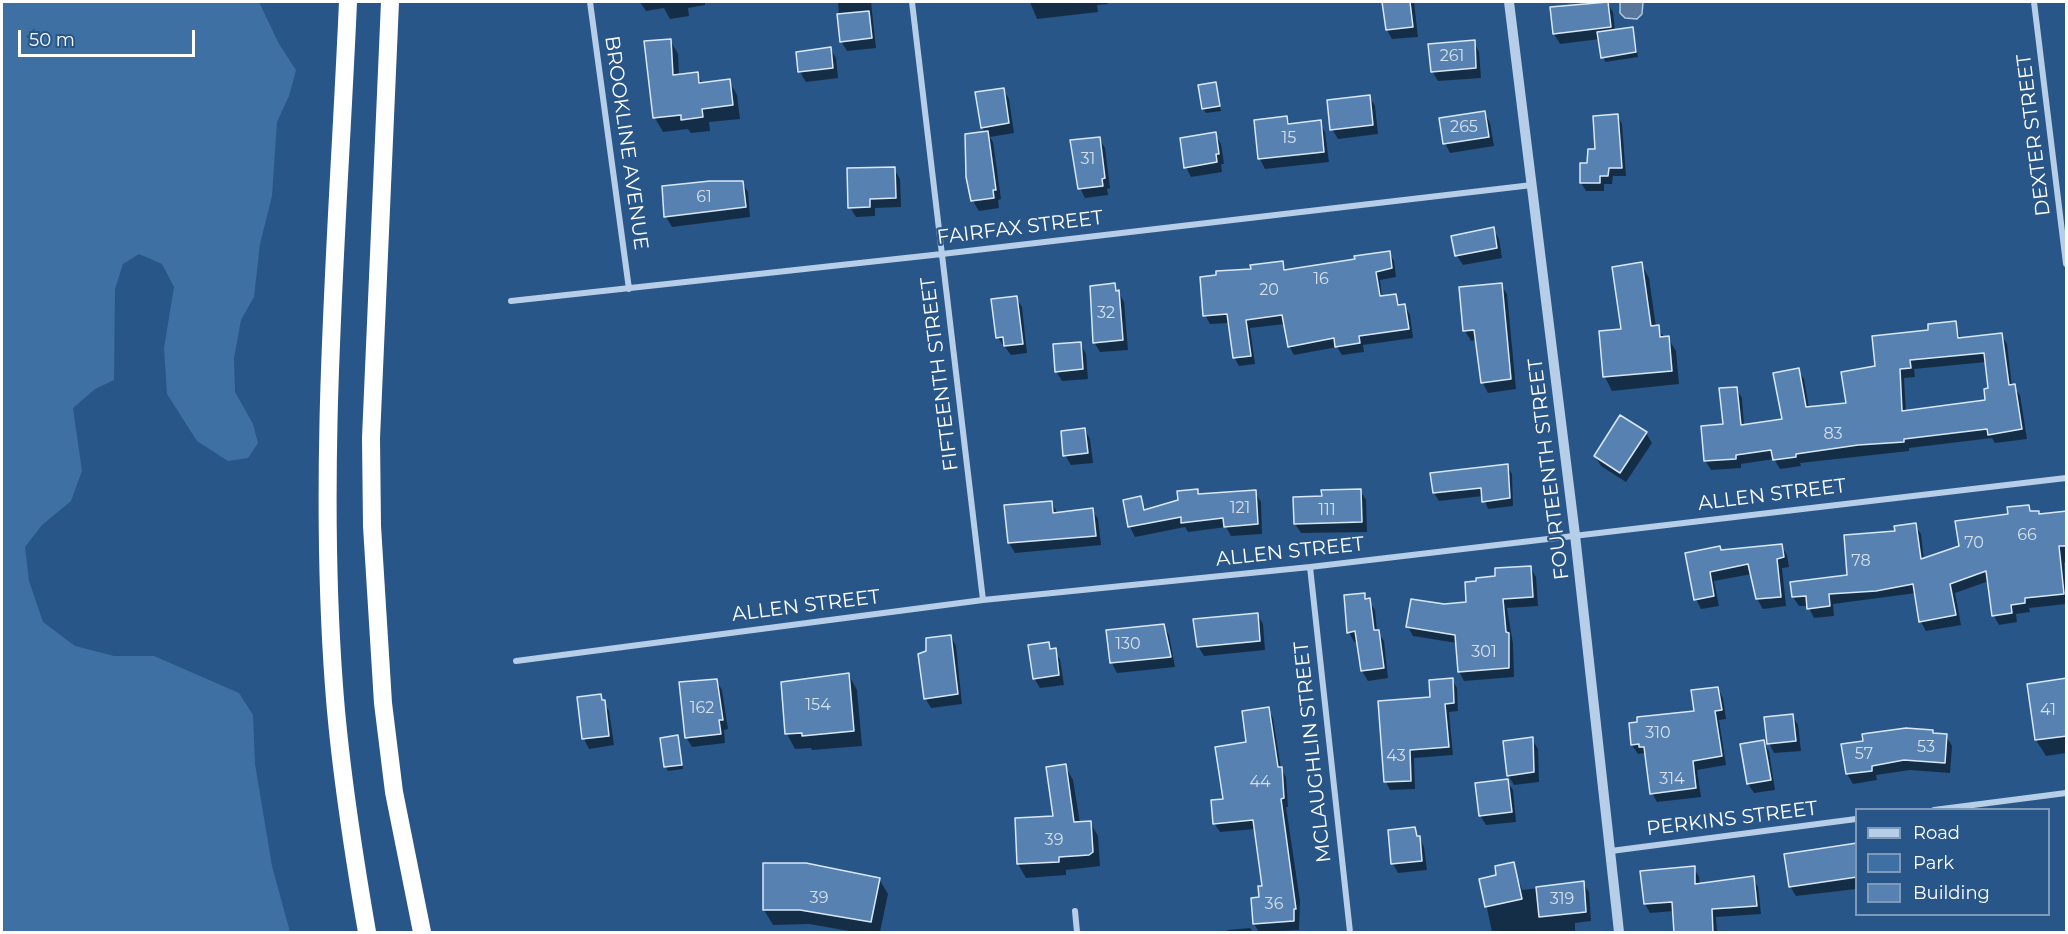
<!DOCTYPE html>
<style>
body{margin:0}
#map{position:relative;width:2068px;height:934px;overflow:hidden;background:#295688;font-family:Montserrat,sans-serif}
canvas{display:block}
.frame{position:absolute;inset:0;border:3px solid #fff;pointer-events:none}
.legend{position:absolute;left:1855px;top:808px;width:195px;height:108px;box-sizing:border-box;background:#295688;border:2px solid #7f9ab8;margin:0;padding:8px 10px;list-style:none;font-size:18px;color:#fff}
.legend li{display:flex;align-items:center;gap:12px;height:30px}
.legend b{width:30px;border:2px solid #7f9ab8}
.scale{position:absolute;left:18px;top:30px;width:177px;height:27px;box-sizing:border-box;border:3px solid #fff;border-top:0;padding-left:8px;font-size:18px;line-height:21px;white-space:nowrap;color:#fff;-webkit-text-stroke:4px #295688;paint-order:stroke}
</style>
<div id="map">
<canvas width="2068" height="934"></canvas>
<div class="frame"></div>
<ul class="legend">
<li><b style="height:8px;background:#b6cee8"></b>Road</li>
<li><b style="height:16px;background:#3e70a4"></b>Park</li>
<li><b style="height:16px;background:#5681b1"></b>Building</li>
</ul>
<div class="scale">50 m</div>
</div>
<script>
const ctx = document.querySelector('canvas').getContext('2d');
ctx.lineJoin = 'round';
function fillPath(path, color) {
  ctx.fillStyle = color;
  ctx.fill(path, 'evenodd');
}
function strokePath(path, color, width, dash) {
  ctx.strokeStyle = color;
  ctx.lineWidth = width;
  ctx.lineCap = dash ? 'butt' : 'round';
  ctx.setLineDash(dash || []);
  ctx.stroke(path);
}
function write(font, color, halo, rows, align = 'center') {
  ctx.font = font + ' Montserrat,sans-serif';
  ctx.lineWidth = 4.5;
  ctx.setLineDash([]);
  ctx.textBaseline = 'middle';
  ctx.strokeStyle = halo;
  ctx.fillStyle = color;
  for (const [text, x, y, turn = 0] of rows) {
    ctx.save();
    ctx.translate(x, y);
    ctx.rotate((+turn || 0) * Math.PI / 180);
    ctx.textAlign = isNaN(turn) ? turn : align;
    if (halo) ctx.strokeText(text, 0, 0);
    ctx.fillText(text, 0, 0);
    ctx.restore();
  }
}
fillPath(new Path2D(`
 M2,2H259L279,44L296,70L289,96L277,122L272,196L260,244L254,297L241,320L234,358L235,392L253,424L258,443L248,458L228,461L197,441L167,394L164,348L174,287L162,264L139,254L123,264L115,289L114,380L95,389L73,408L82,471L71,501L42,525L25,547L29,581L43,622L75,646L114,656H154L239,693L253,715L255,764L272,866L290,932H2Z`), '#3e70a4');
const water = new Path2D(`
 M1620,2H1643L1642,14L1637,19L1625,18L1620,13Z`);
fillPath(water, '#58779a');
strokePath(water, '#aacae8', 1.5);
fillPath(new Path2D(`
 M640,2H705V5L688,8L689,16L670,19L664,8L646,11Z
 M838,2H871L876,48L847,51L841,41Z
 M1030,2H1108V4L1097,5L1098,12L1037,19Z
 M1384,2H1414L1418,37L1392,39L1387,30Z
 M1607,2L1613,12L1615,31L1632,29L1634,33L1638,57L1605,62L1600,39L1560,44L1554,34L1552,9Z
 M670,40L678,54L679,76L697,74L703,84L729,81L737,95L740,119L709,122L710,131L691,133L688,129L663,132L655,118L646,42Z
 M1474,42L1479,52L1481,78L1438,81L1432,71Z
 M830,48L836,58L838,78L806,82L800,72Z
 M1215,83L1221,111L1206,113L1203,109Z
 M1003,89L1009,99L1014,133L990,137L993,142L1001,199L998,200L999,208L979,211L973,201L985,133L982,127Z
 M1369,96L1375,106L1378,134L1338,139L1332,129Z
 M1485,113L1490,123L1494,146L1450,153L1445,143Z
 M1617,115L1622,124L1626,176H1613L1612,184H1604V191H1586L1581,183L1589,164Z
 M1287,117L1291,125L1320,122L1325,132L1329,162L1265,169L1260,159L1255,121Z
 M1215,134L1221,144L1224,164H1221L1222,172L1191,177L1186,167Z
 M1099,138L1105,148L1110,188L1107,189L1108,195L1085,198L1076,180L1072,142Z
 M894,169L900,179L901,207L875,208V216L856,217L850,207Z
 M742,182L748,192L750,217L672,227L666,217Z
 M1493,229L1499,239L1502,258L1463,265L1457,256Z
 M1389,252L1394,261L1396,277L1380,280L1382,297L1395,296L1401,306H1405L1410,315L1413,338L1363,345L1364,352L1342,355L1337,347L1294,355L1289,346L1285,324L1250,328L1255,364L1239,366L1234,357L1229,323L1210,324L1205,315L1252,270L1282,263L1287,271L1357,261Z
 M1641,264L1649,278L1656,327L1665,338H1668L1676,351L1679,384L1612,391L1605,377L1600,332L1623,330Z
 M1115,285L1124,302L1128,350L1100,352L1094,342Z
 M1501,285L1507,294L1516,389L1488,393L1483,383L1477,340L1471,341L1465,331L1460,289Z
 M1016,297L1022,307L1027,353L1011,355L998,338Z
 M1955,323L1961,339L2001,334L2007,344L2012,386L2020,395L2027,439L1995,443L1992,438L1909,448V451L1800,463L1801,466L1780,469L1774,459L1741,464V468L1711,470L1705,460L1724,425L1736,388L1742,398L1744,426L1784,421L1798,370L1804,379L1809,408L1847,404L1877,368L1930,331ZM1986,362L1990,389L1987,401L1906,412L1904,378L1915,377L1914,369Z
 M1081,344L1086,354L1088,379L1062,381L1056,371Z
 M1085,430L1090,439L1093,463L1071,465L1065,455Z
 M1646,433L1652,443L1626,482L1601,466L1595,456Z
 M1507,466L1512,474L1513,506L1488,509L1483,496L1439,501L1434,493L1432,474Z
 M1197,490L1200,495L1255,492L1261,502L1262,534L1231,536L1226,527L1188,532L1185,527L1135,537L1130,527L1140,498L1147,511L1180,501Z
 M1360,490L1366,500L1367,532L1301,533L1295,524L1323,498Z
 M1051,502L1058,514L1092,510L1098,519L1101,545L1015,553L1009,543Z
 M2028,506L2032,513L2040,516L2066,513V562L2064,563L2066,604L2029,608L2030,612L2016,614L2017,622L1999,625L1994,616L1989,581L1955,593L1961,625L1926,631L1921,622L1916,593L1833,604L1834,616L1814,618L1808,606H1799L1793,597L1849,576L1896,533L1915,525L1921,534L1924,560L1960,547L2010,515Z
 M1781,545L1787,555L1789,567L1782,568L1786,606L1763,609L1757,599L1752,574L1714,581L1719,606L1701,609L1696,599L1687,554Z
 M1530,567L1536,577L1538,606L1507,608L1513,644L1514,677L1464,681L1459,671L1457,643L1413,636L1408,627L1444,606L1468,604Z
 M1364,594L1375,610L1377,631L1384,641L1388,678L1368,681L1362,671L1358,641L1354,642L1349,632Z
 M1257,614L1263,624L1265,650L1204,656L1198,646Z
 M1163,625L1169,635L1175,667L1117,673L1112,663Z
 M951,636L956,646L962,704L931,708L925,698Z
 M1048,644L1060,659L1064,685L1040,688L1034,678Z
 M849,675L857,690L862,746L812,750L811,748L795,749L787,734Z
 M716,680L722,690L728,729L724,730L725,743L692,747L686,737Z
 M1452,680L1457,688L1458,711L1449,712L1453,755L1414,758L1415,789L1390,790L1386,782L1431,698Z
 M2066,680V753L2046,756L2036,740Z
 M1718,688L1723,698L1726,719L1719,720L1726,765L1697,770L1701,797L1657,802L1652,793L1646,756L1644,753L1638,754L1632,745L1696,713Z
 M600,696L609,711L614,745L589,749L584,739Z
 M1268,709L1273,718L1281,769L1286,777L1288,807H1286L1300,901L1299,930L1259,932L1254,924L1264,888L1256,829L1220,832L1214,823L1248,744Z
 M1792,715L1798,725L1801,751L1774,753L1769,743Z
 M1934,735L1946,736L1952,746L1950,773L1910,770L1876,775L1877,780L1853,784L1847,774L1843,746Z
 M678,737L683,769L668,771L665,766Z
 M1532,739L1538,749L1539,782L1514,785L1508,775Z
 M1763,741L1769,751L1775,790L1754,793L1748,784Z
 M1065,766L1073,780L1080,823L1090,822L1098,836L1100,866L1066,870V875L1026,878L1018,864L1055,818Z
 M1507,781L1513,790L1516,822L1486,825L1480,815Z
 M1415,828L1424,847L1427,870L1398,873L1393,864Z
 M1856,845V889L1796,896L1790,886Z
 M1513,863L1522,890L1583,883L1589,892L1591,921L1575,923V932H1492L1481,880L1498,876Z
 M1694,868L1699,877L1700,885L1753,878L1758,887L1761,914L1716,917L1717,932H1675L1674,911L1650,913L1645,904L1642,872Z
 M879,879L888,894L880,932H855L809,924L773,925L764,910Z
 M1250,928L1253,932H1228L1227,930Z`), '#0007');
const building = new Path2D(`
 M1382,2H1410L1413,27L1386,30Z
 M1608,2L1611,27L1553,34L1550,7Z
 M869,11L872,38L840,42L837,14Z
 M1633,27L1636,52L1601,58L1597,32Z
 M671,39L673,75L698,72L699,83L730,79L733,105L702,109L703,117L681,120V115L653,118L644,41Z
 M1475,40L1476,68L1431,72L1428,44Z
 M831,47L833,68L798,72L796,52Z
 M1216,82L1220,106L1202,109L1198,85Z
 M1004,88L1009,123L981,128L975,92Z
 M1370,95L1373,125L1330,130L1327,100Z
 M1485,111L1489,137L1443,144L1439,118Z
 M1618,114L1622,168H1609L1608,176H1600V183H1580V163H1587L1588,149H1595L1593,116Z
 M1287,116L1288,124L1321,120L1324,152L1258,159L1254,120Z
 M988,131L996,190H993L994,198L971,201L966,177L965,134Z
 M1216,132L1219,154H1216L1217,162L1184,168L1180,138Z
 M1100,137L1105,178L1102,179L1103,186L1078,189L1070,140Z
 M895,167L896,198L870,199V207L848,208L847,168Z
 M710,181H743L746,207L664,217L662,186Z
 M1494,227L1497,248L1455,256L1451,236Z
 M1390,251L1392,268L1376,272L1380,296L1396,294L1398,305L1405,304L1409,329L1359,336L1360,343L1335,347L1334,338L1288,347L1282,315L1246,320L1251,356L1233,358L1227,314L1203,316L1200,277L1216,275V271L1251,269L1250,265L1283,261L1284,270L1355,259L1354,256Z
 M1642,262L1651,326L1659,325L1660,337L1669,336L1672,371L1603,377L1599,331L1621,329L1612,267Z
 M1115,283L1116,291L1119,290L1123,340L1093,343L1090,286Z
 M1502,283L1511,379L1481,383L1474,330L1463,331L1459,287Z
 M1017,296L1023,344L1004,346L1003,337L996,338L991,299Z
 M1956,321L1958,338L2002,333L2009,385L2015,384L2022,429L1988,435L1987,429L1904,439V442L1858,445L1796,454V457L1773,460L1771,450L1736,455V459L1704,461L1701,426L1723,424L1719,388L1737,387L1741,425L1782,419L1773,373L1799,368L1806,407L1846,403L1841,372L1875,366L1872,336L1928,330V324ZM1984,353L1988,388L1984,389L1985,400L1902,411L1900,369L1911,368L1910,360Z
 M1081,342L1083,369L1055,372L1053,344Z
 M1620,415L1647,432L1620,473L1594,456Z
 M1085,428L1088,453L1063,456L1061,431Z
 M1508,464L1510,498L1482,502L1481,488L1433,493L1430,473Z
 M1198,489V494L1256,490L1258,524L1224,527L1223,518L1181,523V517L1128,527L1123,500L1141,496L1144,510L1178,500L1177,491Z
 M1361,489L1362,522L1294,524L1293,497L1322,496L1321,490Z
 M1052,501L1053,513L1093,508L1096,536L1008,543L1004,505Z
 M2029,505L2030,511H2039V514L2067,511V546H2059L2064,594L2025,598V603L2011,605L2012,613L1992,616L1986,571L1950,584L1956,615L1919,622L1913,584L1876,591L1829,594L1830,606L1807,609L1806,596L1792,597L1790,582L1847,575L1844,535L1895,531L1894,526L1916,523L1921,559L1959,546L1955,521L2008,514L2007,507Z
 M1782,544L1784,557L1777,559L1781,597L1756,599L1748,564L1710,572L1714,596L1694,600L1685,553L1720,546L1721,550Z
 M1531,566L1533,597L1503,599L1506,632L1509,633V668L1458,672L1455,635L1406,627L1411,599L1444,604L1466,602L1465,582L1476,581V578L1495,576V568Z
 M1365,593V599L1370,598L1374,630H1379L1384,668L1361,671L1355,631L1347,633L1344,595Z
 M1258,613L1260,641L1197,647L1193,619Z
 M1164,624L1171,657L1110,663L1106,630Z
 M951,635L958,694L924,699L918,654L926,651V638Z
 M1049,642L1050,649L1056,648L1059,675L1033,679L1028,645Z
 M849,673L854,731L802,736V733L785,734L781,682Z
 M1453,678L1454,703L1445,704L1449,747L1410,750L1411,781L1384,782L1378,701L1430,697L1429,680Z
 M2067,678V736L2035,740L2027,684Z
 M717,679L723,720H719L721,734L685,738L679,682Z
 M1718,687L1722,710L1715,711L1722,756L1693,761L1696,788L1650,794L1644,747H1639V744L1631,745L1629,723L1637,722V717L1694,711L1691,690Z
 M601,694L602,700H605L609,736L582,739L577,697Z
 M1269,707L1278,767H1282L1284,798L1281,799L1296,909H1294V921L1253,924L1251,898L1259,897L1258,886H1262L1253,820L1213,824L1211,800L1223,799L1215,747L1246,742L1242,711Z
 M1793,714L1796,741L1767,744L1764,717Z
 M1906,728L1933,730V733L1947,734L1945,763L1904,760L1872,766V771L1846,774L1841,744L1863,741L1862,734Z
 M678,735L682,765L664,767L660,738Z
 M1533,737L1534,772L1507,776L1503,741Z
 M1764,740L1771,780L1747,784L1740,744Z
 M1066,764L1074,822L1091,821L1093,852L1089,855L1059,857V862L1017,864L1015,818L1053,816L1046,767Z
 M1508,779L1512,812L1479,816L1475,783Z
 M1415,827L1417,836H1420L1422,861L1391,864L1388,830Z
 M1857,843V877L1789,887L1784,854Z
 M1514,862L1522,899L1485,907L1479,879L1496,875L1495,866Z
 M763,863H806L880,878L871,922L800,910H763Z
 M1695,866V884L1754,876L1757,906L1712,909L1713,933H1674L1672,902L1644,904L1640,871Z
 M1584,881L1586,912L1539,917L1536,887Z`);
fillPath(building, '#5681b1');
strokePath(building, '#d9e8f7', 1.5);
strokePath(new Path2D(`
 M590,2L629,289
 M912,2L983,600
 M2034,2L2066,264
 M511,301L942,254L1532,185
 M1310,567L1350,932
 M516,661L983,600L1310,567L2066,478
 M1934,810L2066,793
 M1611,851L1856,819
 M1075,911L1077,932`), '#b6cee8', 6);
strokePath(new Path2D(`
 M1509,2L1575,535L1619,932`), '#b6cee8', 10);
strokePath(new Path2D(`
 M348,2C338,229 317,459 334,686C340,769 353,851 367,932
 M390,2L371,438L372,526L383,703L394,792L422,932`), '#fff', 18);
write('16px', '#d5e0ec', null, [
 ["261",1452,56],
 ["265",1464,127],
 ["15",1289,138],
 ["31",1088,159],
 ["61",704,197],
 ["16",1321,279],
 ["20",1269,290],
 ["32",1106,313],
 ["83",1833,434],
 ["121",1240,508],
 ["111",1327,510],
 ["66",2027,535],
 ["70",1974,543],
 ["78",1861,561],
 ["130",1128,644],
 ["301",1484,652],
 ["154",818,705],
 ["162",702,708],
 ["41",2048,710],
 ["310",1658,733],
 ["53",1926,747],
 ["57",1864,754],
 ["43",1396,756],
 ["314",1672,779],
 ["44",1260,782],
 ["39",1054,840],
 ["39",819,898],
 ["319",1562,899],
 ["36",1274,904]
]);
write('20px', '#fff', '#295688', [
 ["DEXTER STREET",2034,135,-97],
 ["BROOKLINE AVENUE",626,143,82],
 ["FAIRFAX STREET",1020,228,-7],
 ["FIFTEENTH STREET",940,374,-97],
 ["FOURTEENTH STREET",1549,469,-97],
 ["ALLEN STREET",1772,495,-7],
 ["ALLEN STREET",1290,552,-6],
 ["ALLEN STREET",806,606,-7],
 ["MCLAUGHLIN STREET",1313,752,-96],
 ["PERKINS STREET",1732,819,-7]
]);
</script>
